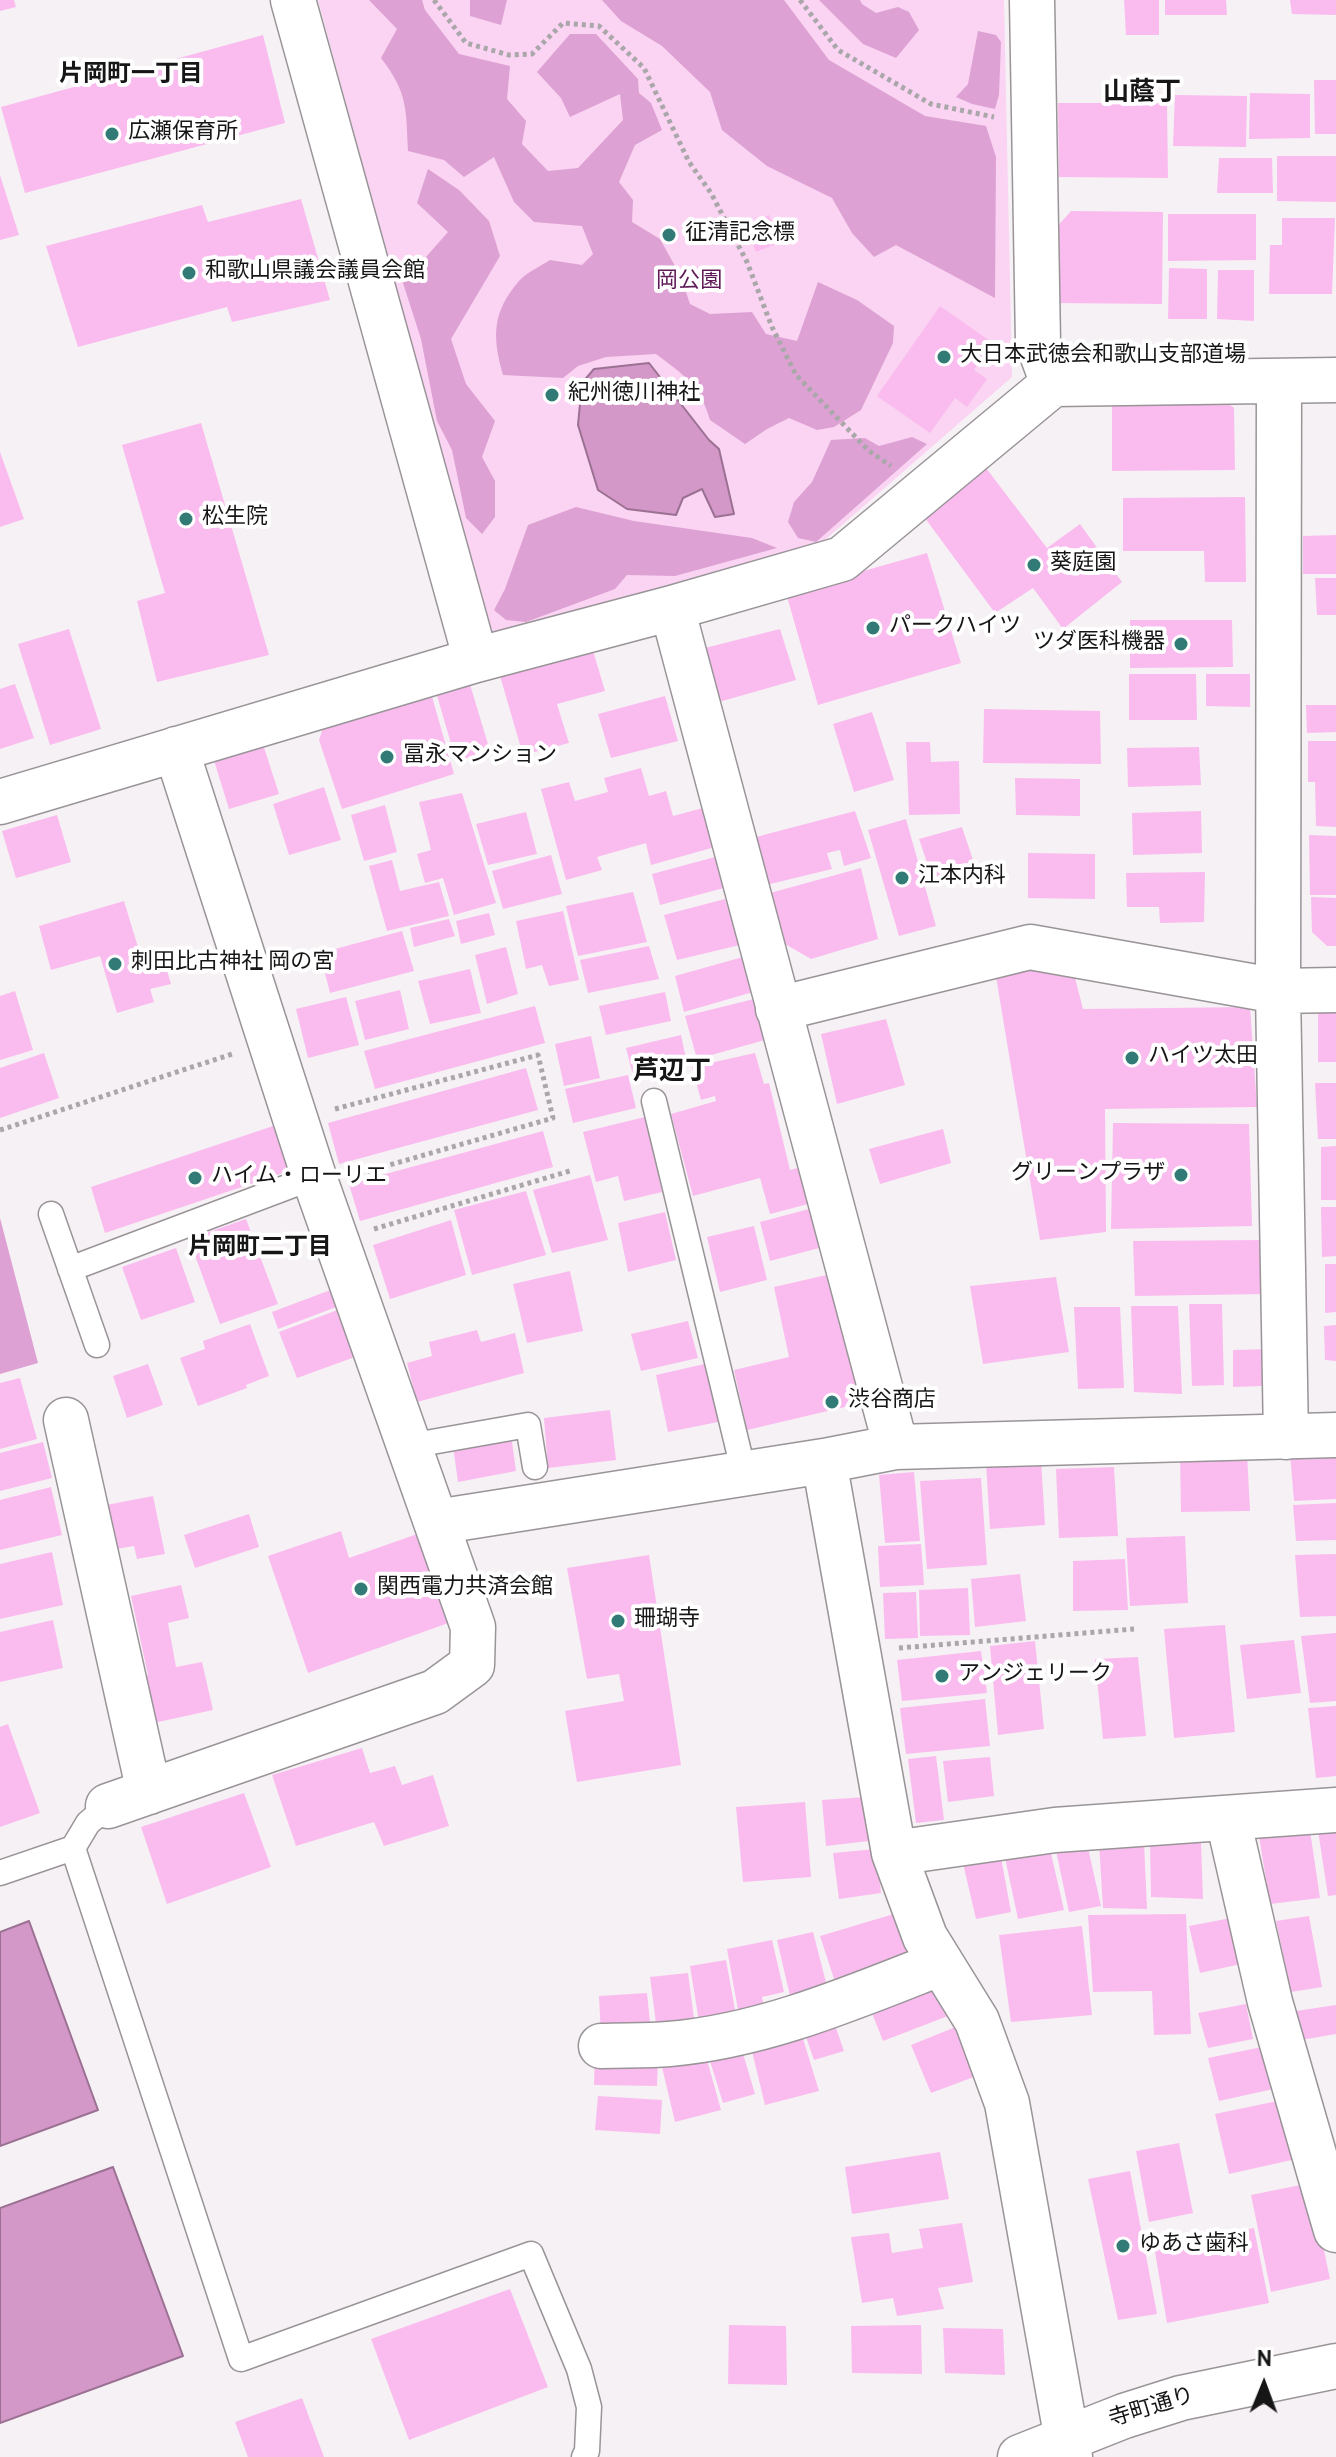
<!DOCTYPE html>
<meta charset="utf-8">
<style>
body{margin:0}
#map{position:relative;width:1336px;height:2457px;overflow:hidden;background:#f6f1f5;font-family:Overpass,sans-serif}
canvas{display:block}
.north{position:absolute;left:1224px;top:2345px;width:80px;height:80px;-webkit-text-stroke:6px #fff;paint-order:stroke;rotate:1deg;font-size:22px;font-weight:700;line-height:32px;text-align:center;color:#171617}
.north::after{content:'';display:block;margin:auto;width:28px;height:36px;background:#171617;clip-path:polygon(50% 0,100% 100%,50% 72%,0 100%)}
</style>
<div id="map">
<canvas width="1336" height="2457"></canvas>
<div class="north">N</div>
</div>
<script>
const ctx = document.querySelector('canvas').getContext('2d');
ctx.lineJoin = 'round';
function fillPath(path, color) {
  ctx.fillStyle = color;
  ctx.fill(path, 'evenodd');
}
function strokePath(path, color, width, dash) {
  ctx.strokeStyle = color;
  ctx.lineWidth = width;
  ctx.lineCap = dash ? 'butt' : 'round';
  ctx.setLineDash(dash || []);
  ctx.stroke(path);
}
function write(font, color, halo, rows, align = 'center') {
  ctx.font = font + ' Overpass,"Noto Sans JP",sans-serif';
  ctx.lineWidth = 8;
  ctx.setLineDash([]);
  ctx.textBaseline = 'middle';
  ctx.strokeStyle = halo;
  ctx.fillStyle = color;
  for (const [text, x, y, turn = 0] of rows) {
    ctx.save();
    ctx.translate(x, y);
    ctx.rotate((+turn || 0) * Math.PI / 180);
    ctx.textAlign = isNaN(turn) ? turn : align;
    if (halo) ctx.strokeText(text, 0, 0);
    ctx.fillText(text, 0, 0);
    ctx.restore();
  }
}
fillPath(new Path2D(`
 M318,0H1004L1012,377L811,552L490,637Z`), '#fad4f2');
fillPath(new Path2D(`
 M369,0H422L425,10L459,54L510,66L507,99L526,121L522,144L548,171L578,168L623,120L620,94L570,117L561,98L537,72L570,34H596L638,79L639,93L651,103L662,130L635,145L619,182L633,200L632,222L660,239L680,275L690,304L710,314L752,312L766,334L797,341L818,282L857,300L894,326L893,343L861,410L834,427L817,430L789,418L767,429L745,444L710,420C700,385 684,375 656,354L606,357L578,366L563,378L503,375C492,337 492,312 519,281C527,272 541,266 550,260L582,265L593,254L582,226L534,222L514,202L494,157L464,177L444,160L408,151C406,109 408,93 381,58L397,29Z
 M470,0H507L501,25L470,16Z
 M602,0H784L829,60L925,116L986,126L996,157L995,298L896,245L874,257L852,233L832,198L767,166L722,130L710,92L662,46L621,21Z
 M819,0H860L862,4L876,13L898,7L909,12L919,30L896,58L863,44Z
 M978,31L996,35L1001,42L999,95L995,109L972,104L956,97L968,84Z
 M428,169L459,190L489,221L500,256L451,339L466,384L495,421L482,457L495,481V517L482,534L466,518L452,450L437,421L421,339L403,283L448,232L417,203Z
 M912,437L927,444L816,542L798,538L788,522L794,502L812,482L831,440L865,438L879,446Z
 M576,507L634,521L752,538L777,548L675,576L627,575L615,589L526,622L506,620L494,610L505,589L528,525Z
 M0,1218L38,1363L0,1374Z`), '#dea1d3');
const water = new Path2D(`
 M649,363L709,440L719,449L734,514L715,517L702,489L683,498L676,515L627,509L598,490L578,425L582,383L594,369Z
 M29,1921L98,2110L0,2146V1932Z
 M113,2167L183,2356L0,2423V2208Z`);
fillPath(water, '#d498c8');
strokePath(water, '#9b7193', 2);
fillPath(new Path2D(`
 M0,0H14L16,7L0,11Z
 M1124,0H1159V35H1126Z
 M1165,0H1226L1227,15H1165Z
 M1290,0H1336V15L1292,14Z
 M263,35L285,123L25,193L1,107Z
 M1314,80H1336V134H1315Z
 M1250,93L1310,94V138L1249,139Z
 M1175,95L1247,96L1246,147L1173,146Z
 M1058,103H1167L1168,178L1059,177Z
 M1277,156H1336V202L1277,201Z
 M1219,158H1272L1273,193H1217Z
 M0,175L19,235L0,240Z
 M301,199L330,300L232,322L227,307L78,347L46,246L202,205L208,222Z
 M1071,211L1163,212L1162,304L1055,303L1054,230Z
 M1168,214H1256V260L1168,261Z
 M769,215L779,243L756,252L745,225Z
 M1282,218H1335L1332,294H1269L1270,245H1282Z
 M1169,268L1207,269V319H1168Z
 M1218,270H1254V321L1217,319Z
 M940,306L993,343L974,370L987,379L967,407L955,398L930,433L877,396Z
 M1219,396L1234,408L1235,470L1112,471V399Z
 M201,423L269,655L157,682L137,601L165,593L122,445Z
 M0,452L24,519L0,527Z
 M986,468L1047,548L1080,524L1122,582L1063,629L1033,588L995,613L919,510Z
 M1245,497L1246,582H1205L1204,551H1123V498Z
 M1336,535V574H1303V536Z
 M927,553L961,663L818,705L786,593Z
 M1315,578H1336V615H1317Z
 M1130,620H1232L1233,667L1130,668Z
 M69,629L101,729L50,745L18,644Z
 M780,629L796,680L712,704L697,650Z
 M591,644L605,691L557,704L569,743L523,755L498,669Z
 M1129,674H1196L1197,720H1129Z
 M1206,674H1250V707L1206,706Z
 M469,681L490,751L456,761L436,692Z
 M15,684L34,738L0,749V689Z
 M429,686L454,774L342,809L319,740L326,719Z
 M665,696L678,741L611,758L598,714Z
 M1306,705H1336V732L1307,733Z
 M984,709L1100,711L1101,764L983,763Z
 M872,712L894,780L854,792L833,724Z
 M261,738L279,794L229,809L212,754Z
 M1308,741H1336V827L1316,826L1315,782H1308Z
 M906,742H930L931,762L959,761L960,814L909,815Z
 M1199,747L1201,785L1128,787L1127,748Z
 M641,768L649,796L666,791L673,816L703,808L715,847L651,865L646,843L597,857L602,870L566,880L541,789L569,782L575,801L608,792L604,778Z
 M1015,778L1080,779V816L1016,815Z
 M324,787L341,840L289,855L273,804Z
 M462,793L496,903L454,915L443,878L425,883L417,854L431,850L419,802Z
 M385,805L397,852L364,861L351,815Z
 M855,811L871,858L844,866L840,850L827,853L832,869L766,885L752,838Z
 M1201,811L1202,853L1133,855L1132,813Z
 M526,812L537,854L488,865L476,824Z
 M57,815L71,862L16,878L2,831Z
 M906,819L936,926L899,936L868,830Z
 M962,827L976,869L933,880L919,839Z
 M1309,835L1336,836V895H1310Z
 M1028,853L1095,854V899L1028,898Z
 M551,855L562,894L503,909L492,871Z
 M715,857L724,888L660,905L652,874Z
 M392,860L400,891L439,882L449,916L387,931L369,866Z
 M861,868L878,939L811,959L785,944L770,893Z
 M1205,872L1204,922L1160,923L1159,907H1127L1126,873Z
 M633,892L647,942L578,956L566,906Z
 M1311,897L1336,898V946H1327L1312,932Z
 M725,899L740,945L677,960L664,915Z
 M124,901L141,957L161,951L171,984L150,989L154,1002L117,1013L100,956L51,970L39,926Z
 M563,911L579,980L549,986L542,965L526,969L516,921Z
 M489,913L495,935L461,944L456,921Z
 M449,919L455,936L414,947L410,928Z
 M402,931L414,971L330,993L320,953Z
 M649,946L659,979L588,993L580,960Z
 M506,947L518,994L487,1004L475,955Z
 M743,957L753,992L684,1012L675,976Z
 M470,969L481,1013L430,1024L418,981Z
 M1073,970L1083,1009L1250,1007L1257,1107L1105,1109L1106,1232L1040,1240L995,971Z
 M400,990L409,1029L365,1040L355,1001Z
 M15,991L33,1050L0,1060V996Z
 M665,992L671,1021L606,1035L599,1006Z
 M346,997L359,1045L308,1058L296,1009Z
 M754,999L765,1040L697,1059L685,1016Z
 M535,1006L545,1043L375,1089L364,1051Z
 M1318,1013H1336V1062H1318Z
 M886,1019L905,1085L837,1104L821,1034Z
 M681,1035L687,1063L633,1075L626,1048Z
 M591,1036L600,1078L564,1086L555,1044Z
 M44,1053L59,1098L0,1118V1068Z
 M755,1053L764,1084L769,1083L790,1170L805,1166L816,1202L770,1214L760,1178L693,1196L671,1114L716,1101L715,1096L701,1100L692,1067Z
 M526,1068L538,1110L339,1164L328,1123Z
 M628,1075L636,1108L573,1123L565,1089Z
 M1315,1083H1336V1139H1318Z
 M645,1117L662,1192L624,1201L618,1176L596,1182L583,1132Z
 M282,1123L298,1168L105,1233L91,1187Z
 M1113,1123L1249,1124L1252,1226L1111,1229Z
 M943,1129L951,1163L880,1184L869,1149Z
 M543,1131L553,1167L360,1221L349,1184Z
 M1336,1146V1200H1321V1147Z
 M590,1175L608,1240L552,1253L533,1190Z
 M526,1191L546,1255L472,1275L454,1210Z
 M1321,1207H1336V1256L1322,1257Z
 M813,1208L823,1247L770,1261L760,1222Z
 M665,1212L676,1260L628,1272L618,1223Z
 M246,1219L278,1304L220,1324L189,1239Z
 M451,1220L466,1275L390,1299L373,1245Z
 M754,1226L767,1280L720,1292L707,1237Z
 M1263,1240L1266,1294L1135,1296L1133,1241Z
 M176,1248L195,1302L141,1320L122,1267Z
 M1325,1264H1336V1312L1325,1313Z
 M570,1271L583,1331L527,1343L513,1284Z
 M835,1273L866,1402L747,1430L734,1370L789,1357L774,1287Z
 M1056,1277L1069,1352L983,1364L970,1286Z
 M341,1286L347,1303L278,1329L272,1312Z
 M1189,1304H1222L1224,1385L1192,1386Z
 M348,1306L366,1353L297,1378L279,1332Z
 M1131,1306H1178L1182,1394L1134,1392Z
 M1074,1307H1120L1124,1388L1078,1389Z
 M688,1321L698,1358L641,1371L631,1334Z
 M250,1324L269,1376L246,1385L247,1388L198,1406L180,1358L205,1349L203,1341Z
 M1336,1325V1361L1325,1360L1324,1326Z
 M477,1330L481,1342L515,1333L524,1373L417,1402L407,1363L432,1356L429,1342Z
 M1271,1349L1274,1373L1262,1386L1233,1387V1350Z
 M709,1363L723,1421L668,1432L656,1375Z
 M148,1364L163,1405L127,1418L113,1376Z
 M20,1378L37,1439L0,1449V1383Z
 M610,1410L616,1460L548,1468L544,1418Z
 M511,1435L516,1471L458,1482L453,1446Z
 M43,1442L52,1478L0,1491V1453Z
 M1336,1451V1499L1294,1501L1290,1454Z
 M1247,1452L1250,1511L1181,1512L1180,1453Z
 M1041,1459L1045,1525L990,1529L986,1462Z
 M1114,1467L1118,1536L1059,1538L1056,1469Z
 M914,1472L920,1541L885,1543L879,1475Z
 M981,1478L987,1565L927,1569L920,1481Z
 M51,1487L62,1535L0,1550V1500Z
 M153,1496L165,1554L137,1559L134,1546L110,1550L101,1506Z
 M1336,1503V1540L1296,1541L1293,1505Z
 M249,1514L259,1547L195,1568L184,1535Z
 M341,1531L349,1558L423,1532L454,1621L308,1673L268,1556Z
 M1185,1536L1188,1603L1130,1606L1126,1538Z
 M921,1544L924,1585L880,1587L878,1546Z
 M52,1552L63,1605L0,1619V1564Z
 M1336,1554V1616L1300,1617L1295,1555Z
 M649,1555L681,1765L577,1782L565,1711L624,1701L619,1674L587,1679L567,1568Z
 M1125,1559L1128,1610L1073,1611V1561Z
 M1020,1574L1026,1621L975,1627L971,1579Z
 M181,1585L189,1618L168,1623L176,1667L202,1662L213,1710L149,1724L140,1677L148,1675L131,1596Z
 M968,1588L970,1635L920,1636L919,1590Z
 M916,1592L918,1638L885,1639L883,1593Z
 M53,1620L63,1668L0,1682V1632Z
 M1225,1625L1235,1732L1174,1738L1164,1629Z
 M1336,1633V1701L1310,1703L1301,1636Z
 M1294,1640L1301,1693L1247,1699L1240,1645Z
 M1035,1641L1044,1729L998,1735L990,1646Z
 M981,1651L987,1693L902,1701L897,1660Z
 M1138,1657L1146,1736L1103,1739L1095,1659Z
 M985,1699L990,1746L906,1754L900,1708Z
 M1336,1706V1776L1316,1778L1308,1708Z
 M8,1724L40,1813L0,1827V1727Z
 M362,1748L370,1773L395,1766L402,1785L433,1775L449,1826L384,1846L374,1822L296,1846L272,1775Z
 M936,1756L944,1820L916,1823L908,1759Z
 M990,1757L994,1796L948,1802L943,1761Z
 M244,1793L271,1867L167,1904L141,1827Z
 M866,1797L869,1841L826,1846L822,1800Z
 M805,1802L811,1877L743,1882L736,1807Z
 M1336,1822V1895L1328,1896L1317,1824Z
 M1309,1824L1320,1898L1270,1904L1258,1830Z
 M1086,1839L1101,1906L1069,1912L1055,1846Z
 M1150,1841L1201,1842L1203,1899L1151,1897Z
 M1099,1842H1144L1147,1909L1103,1908Z
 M1049,1845L1064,1910L1018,1919L1004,1853Z
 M876,1849L881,1893L839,1899L833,1853Z
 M1000,1852L1011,1912L976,1919L962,1859Z
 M897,1913L918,1964L838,1991L820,1936Z
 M1186,1914L1191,2034L1154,2035L1152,1991L1093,1992L1088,1915Z
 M1309,1916L1322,1987L1291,1992L1276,1921Z
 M1231,1918L1241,1964L1200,1973L1189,1926Z
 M1082,1926L1092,2015L1011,2022L999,1935Z
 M813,1932L828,1990L791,2000L777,1940Z
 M772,1940L784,1992L762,1997L766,2016L740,2021L727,1949Z
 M726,1960L737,2021L700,2028L690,1966Z
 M688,1973L695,2026L657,2031L650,1977Z
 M937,1982L953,2014L883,2041L870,2008Z
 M647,1993L651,2032L601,2035L599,1996Z
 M1246,2004L1253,2039L1208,2048L1198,2013Z
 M1336,2005V2034L1301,2040L1296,2011Z
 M835,2025L844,2051L814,2060L805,2034Z
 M958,2026L979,2075L931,2093L911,2045Z
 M800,2029L819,2091L765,2105L750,2043Z
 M739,2040L755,2094L723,2103L706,2048Z
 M1267,2046L1278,2088L1219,2101L1208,2058Z
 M595,2054L658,2056L657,2086L594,2085Z
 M706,2056L721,2110L675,2122L662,2067Z
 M598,2096L662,2100L660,2134L595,2130Z
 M1282,2100L1296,2159L1229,2174L1215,2114Z
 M1179,2143L1193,2213L1149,2222L1136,2151Z
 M940,2152L949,2199L852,2214L845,2167Z
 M1130,2171L1157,2314L1118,2320L1088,2179Z
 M1310,2183L1330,2279L1271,2292L1251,2195Z
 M962,2223L973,2282L938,2288L944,2309L897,2316L893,2298L862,2303L851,2237L889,2233L892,2253L923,2248L919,2229Z
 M1254,2228L1269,2303L1167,2323L1154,2246Z
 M510,2289L548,2387L409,2440L371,2339Z
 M729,2325L786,2326L787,2385L728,2384Z
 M921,2325L922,2374L852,2373L851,2326Z
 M943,2328L1003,2329L1005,2375L945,2373Z
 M302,2398L324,2457H248L235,2422Z`), '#fabcee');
const service = new Path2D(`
 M654,1101L744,1473
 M51,1214L97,1345
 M70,1269L314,1177
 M409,1446L528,1425L535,1467
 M108,1806L88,1823L73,1848L241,2359L531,2254L579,2369L589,2407L587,2451L584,2457
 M0,1873L73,1848`);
const minor = new Path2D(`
 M293,0L476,660
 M1032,0L1038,343L1053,384
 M1279,381L1278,991L1286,1437
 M672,608L896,1447
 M0,802L476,660L672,608L842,559L1053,384L1336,380
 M778,1009L1030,947L1278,991L1336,990
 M66,1420L149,1792
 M824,1461L894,1853L925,1937L977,2021L1007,2103L1070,2457
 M436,1522L824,1461L896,1447L1336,1435
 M108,1806L435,1692L472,1665L473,1627L314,1177L176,749
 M1228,1819L1270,2002L1336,2230
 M894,1853L1055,1830L1336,1810
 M601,2046C624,2045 647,2046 669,2044C764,2036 854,1997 941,1963`);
const tertiary = new Path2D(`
 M1020,2457L1124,2416L1181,2398L1336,2366`);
strokePath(service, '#999498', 27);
strokePath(minor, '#999498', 47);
strokePath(tertiary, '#999498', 47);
strokePath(new Path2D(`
 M434,0L466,43L509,55L532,54L563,23L599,26L644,68L689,162L711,193L747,262L772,327L796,375L869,451L891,466
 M800,0L838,50L931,104L994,117
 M335,1109L538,1055L553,1118L358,1174
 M0,1130L232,1054
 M374,1229L573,1170
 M899,1648L1134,1629`), '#aaa7aa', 5, [4, 4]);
strokePath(service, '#fff', 24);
strokePath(minor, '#fff', 44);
strokePath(tertiary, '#fff', 44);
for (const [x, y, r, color] of [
 [112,134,8,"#327a75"],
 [669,235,8,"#327a75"],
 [189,273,8,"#327a75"],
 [944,357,8,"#327a75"],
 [552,395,8,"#327a75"],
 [186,519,8,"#327a75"],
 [1034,565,8,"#327a75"],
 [873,628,8,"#327a75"],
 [1181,644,8,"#327a75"],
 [387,757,8,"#327a75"],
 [902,878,8,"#327a75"],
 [115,964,8,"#327a75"],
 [1132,1058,8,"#327a75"],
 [1181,1175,8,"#327a75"],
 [195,1178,8,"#327a75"],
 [832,1402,8,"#327a75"],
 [361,1589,8,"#327a75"],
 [618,1621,8,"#327a75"],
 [942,1676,8,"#327a75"],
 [1123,2246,8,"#327a75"]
]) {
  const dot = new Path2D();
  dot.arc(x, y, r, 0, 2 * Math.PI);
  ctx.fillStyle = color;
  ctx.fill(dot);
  strokePath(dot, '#fff', 3);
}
write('22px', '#171617', '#fff', [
 ["広瀬保育所",128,134],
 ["征清記念標",685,235],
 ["和歌山県議会議員会館",205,273],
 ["大日本武徳会和歌山支部道場",960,357],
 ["紀州徳川神社",568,395],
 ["松生院",202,519],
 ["葵庭園",1050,565],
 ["パークハイツ",889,628],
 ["ツダ医科機器",1165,644,"right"],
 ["冨永マンション",403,757],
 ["江本内科",918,878],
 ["刺田比古神社 岡の宮",131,964],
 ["ハイツ太田",1148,1058],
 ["グリーンプラザ",1165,1175,"right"],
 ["ハイム・ローリエ",211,1178],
 ["渋谷商店",848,1402],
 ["関西電力共済会館",377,1589],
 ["珊瑚寺",634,1621],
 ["アンジェリーク",958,1676],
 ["ゆあさ歯科",1139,2246]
], 'left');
write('22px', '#601a57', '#fff', [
 ["岡公園",689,283]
]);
write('22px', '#171617', '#fff', [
 ["寺町通り",1152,2409,-17]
]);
write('bold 24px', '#171617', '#fff', [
 ["片岡町一丁目",131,76],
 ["片岡町二丁目",260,1249]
]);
write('bold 26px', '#171617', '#fff', [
 ["山蔭丁",1142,95],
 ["芦辺丁",672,1074]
]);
</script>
